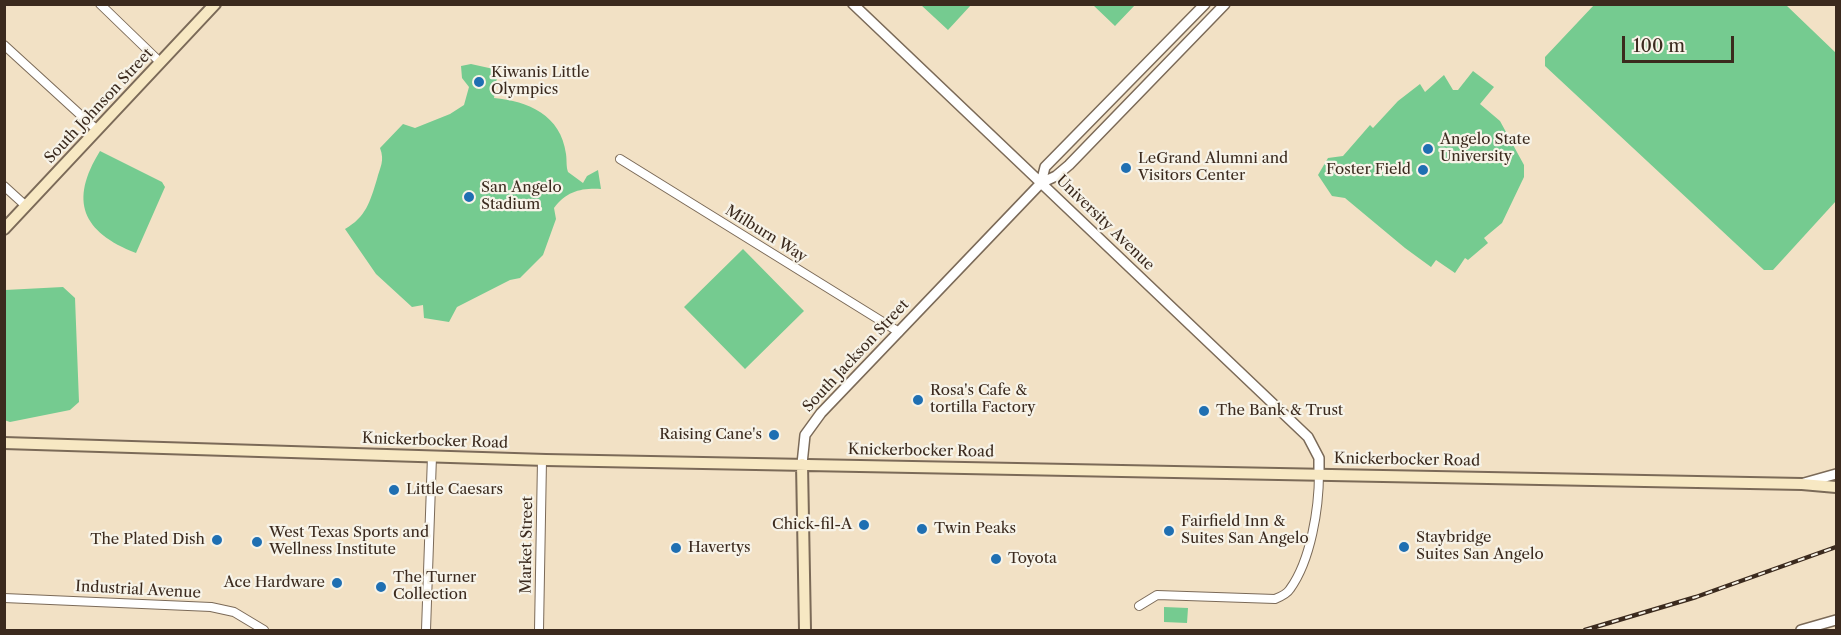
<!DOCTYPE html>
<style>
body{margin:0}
#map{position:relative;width:1841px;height:635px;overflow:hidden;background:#f2e1c5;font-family:"Libre Caslon Text",serif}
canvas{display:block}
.frame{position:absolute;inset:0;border:6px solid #3b2a1e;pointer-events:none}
.scale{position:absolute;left:1622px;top:36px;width:112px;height:27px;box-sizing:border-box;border:3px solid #3b2a1e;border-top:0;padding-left:8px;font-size:18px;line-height:21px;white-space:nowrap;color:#3b2a1e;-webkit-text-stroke:4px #f7f3e8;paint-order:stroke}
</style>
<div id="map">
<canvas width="1841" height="635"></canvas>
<div class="frame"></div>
<div class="scale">100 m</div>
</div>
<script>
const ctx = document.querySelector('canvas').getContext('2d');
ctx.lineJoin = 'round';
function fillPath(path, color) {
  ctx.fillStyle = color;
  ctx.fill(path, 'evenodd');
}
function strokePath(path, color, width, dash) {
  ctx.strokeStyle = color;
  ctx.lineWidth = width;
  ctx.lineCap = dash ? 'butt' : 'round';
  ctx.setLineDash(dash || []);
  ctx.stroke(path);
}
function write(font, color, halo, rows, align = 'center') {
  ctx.font = font + ' "Libre Caslon Text",serif';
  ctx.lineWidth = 4.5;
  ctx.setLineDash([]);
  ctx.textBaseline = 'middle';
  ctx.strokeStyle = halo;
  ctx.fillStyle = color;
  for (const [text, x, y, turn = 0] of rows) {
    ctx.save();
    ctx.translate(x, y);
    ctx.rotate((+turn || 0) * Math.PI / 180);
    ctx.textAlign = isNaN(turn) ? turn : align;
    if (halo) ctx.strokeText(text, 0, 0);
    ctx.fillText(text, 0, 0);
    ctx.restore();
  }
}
fillPath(new Path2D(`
 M921,5H971L948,30Z
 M1093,5H1135L1115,26Z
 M1594,5H1786L1836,53V201L1773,270H1764L1545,66V57Z
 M471,64L498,70L494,98C528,101 561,115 566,154C567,161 566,166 568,172L583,183L587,176L598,170L601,189C581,188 567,191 554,208L556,219L543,255L520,278L510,280L457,307L449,322L424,318L423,305L412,307L376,274L345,229C366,217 370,202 377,179C380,167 385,161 380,148L403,124L415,128L450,114L464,105L469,87L462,78L461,66Z
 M1473,71L1494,87L1480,104L1500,121L1524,165V177L1502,223L1484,238L1488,243L1468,260L1465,258L1455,273L1436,260L1431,267L1405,248L1345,198L1332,196L1318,175L1328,158L1343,156L1370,125L1373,128L1398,101L1420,84L1425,92L1444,75L1453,90H1458Z
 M100,151L162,182L165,187L136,253C82,232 69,201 100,151Z
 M743,249L804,311L745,369L684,307Z
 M63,287L75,298L79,402L70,410L10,422L4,420L5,290Z
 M1164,607L1188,608L1187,623L1164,622Z`), '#75cb90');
const minor = new Path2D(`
 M100,4L160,62
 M4,45L97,130
 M620,159L899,332
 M4,186L26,206
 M4,598L211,607L234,612L264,630
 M1139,606L1157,595L1275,599C1280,597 1287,594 1290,589C1311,560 1319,508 1319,473
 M426,630L432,456
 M539,630L542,460`);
const tertiary = new Path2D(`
 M853,4L1308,437L1319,458V473
 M1041,183L1045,167L1205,4
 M802,464L805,435L821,413L1041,183L1056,176L1069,165L1225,4
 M1804,483L1836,474
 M1801,630L1836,620`);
const secondary = new Path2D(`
 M4,229L215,4
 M4,443L546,460L1802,484L1836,487
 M802,464L805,630`);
strokePath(minor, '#7b6a58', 10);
strokePath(tertiary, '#7b6a58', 12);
strokePath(secondary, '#7b6a58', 14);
strokePath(minor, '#fff', 8);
strokePath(tertiary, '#fff', 9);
strokePath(secondary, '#f7e8c3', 10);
const rail = new Path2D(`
 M1585,630L1696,597L1836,547`);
strokePath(rail, '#3b2a1e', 4.5);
strokePath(rail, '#f7f3e8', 2, [7]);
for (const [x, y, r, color] of [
 [479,82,6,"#1f6fb2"],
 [1428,149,6,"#1f6fb2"],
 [1126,168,6,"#1f6fb2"],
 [1423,170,6,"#1f6fb2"],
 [469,197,6,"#1f6fb2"],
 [918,400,6,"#1f6fb2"],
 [1204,411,6,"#1f6fb2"],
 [774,435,6,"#1f6fb2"],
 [394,490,6,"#1f6fb2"],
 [864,525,6,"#1f6fb2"],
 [922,529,6,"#1f6fb2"],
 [1169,531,6,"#1f6fb2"],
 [217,540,6,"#1f6fb2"],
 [257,542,6,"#1f6fb2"],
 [1404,547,6,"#1f6fb2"],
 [676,548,6,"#1f6fb2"],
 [996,559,6,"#1f6fb2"],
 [337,583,6,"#1f6fb2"],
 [381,587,6,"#1f6fb2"]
]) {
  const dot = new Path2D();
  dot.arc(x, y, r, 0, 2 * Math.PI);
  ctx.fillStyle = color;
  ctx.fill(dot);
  strokePath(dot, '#f7f3e8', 2);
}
write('15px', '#3b2a1e', '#f7f3e8', [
 ["Kiwanis Little",491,73],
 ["Olympics",491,90],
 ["Angelo State",1440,140],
 ["University",1440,157],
 ["LeGrand Alumni and",1138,159],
 ["Visitors Center",1138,176],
 ["Foster Field",1411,170,"right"],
 ["San Angelo",481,188],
 ["Stadium",481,205],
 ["Rosa's Cafe &",930,391],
 ["tortilla Factory",930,408],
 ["The Bank & Trust",1216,411],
 ["Raising Cane's",762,435,"right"],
 ["Little Caesars",406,490],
 ["Fairfield Inn &",1181,522],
 ["Suites San Angelo",1181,539],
 ["Chick-fil-A",852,525,"right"],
 ["Twin Peaks",934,529],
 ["West Texas Sports and",269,533],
 ["Wellness Institute",269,550],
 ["Staybridge",1416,538],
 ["Suites San Angelo",1416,555],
 ["The Plated Dish",205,540,"right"],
 ["Havertys",688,548],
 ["Toyota",1008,559],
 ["The Turner",393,578],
 ["Collection",393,595],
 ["Ace Hardware",325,583,"right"]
], 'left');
write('15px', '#3b2a1e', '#f7f3e8', [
 ["South Johnson Street",99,106,-47],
 ["University Avenue",1105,223,44],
 ["Milburn Way",766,234,32],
 ["South Jackson Street",856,356,-47],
 ["Knickerbocker Road",435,441,2],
 ["Knickerbocker Road",921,451,1],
 ["Knickerbocker Road",1407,460,1],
 ["Market Street",527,545,-89],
 ["Industrial Avenue",138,590,3]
]);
</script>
